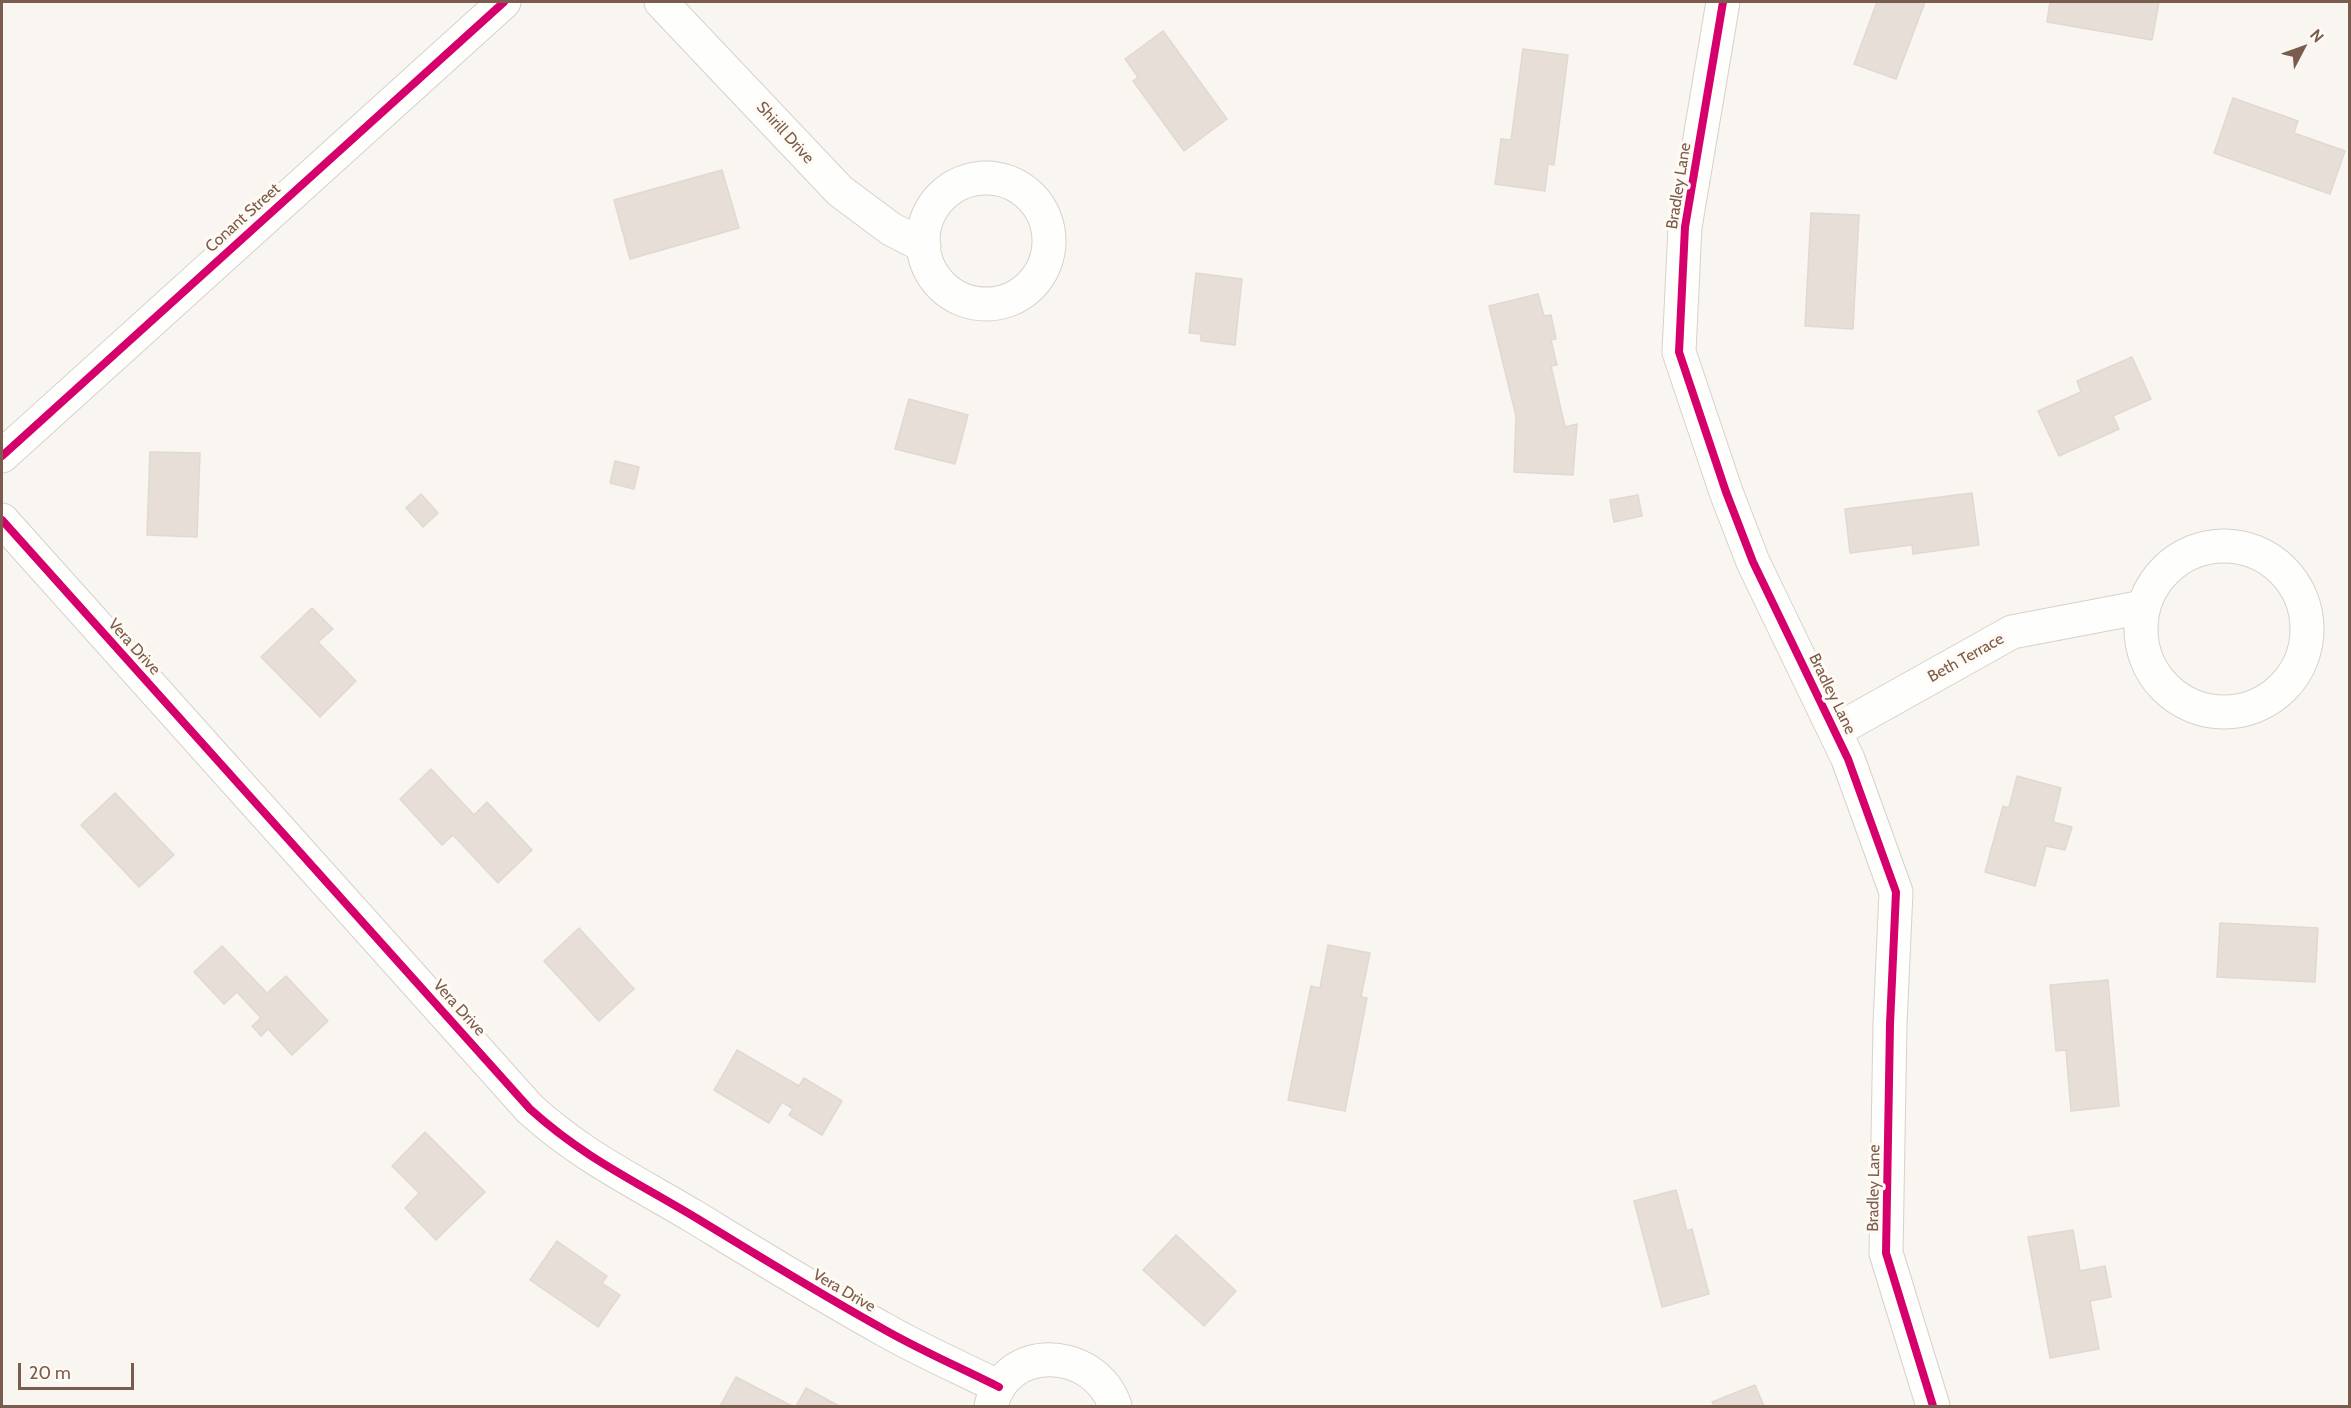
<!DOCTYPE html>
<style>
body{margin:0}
#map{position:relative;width:2351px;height:1408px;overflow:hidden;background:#f9f5f0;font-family:Cabin,sans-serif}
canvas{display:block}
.frame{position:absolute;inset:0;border:3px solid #7a5c4d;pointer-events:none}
.north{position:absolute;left:2273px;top:18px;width:60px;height:60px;-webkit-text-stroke:4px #fffaf3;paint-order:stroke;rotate:49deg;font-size:16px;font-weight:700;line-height:24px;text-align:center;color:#7a5c4d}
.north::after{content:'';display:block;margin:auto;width:21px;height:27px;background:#7a5c4d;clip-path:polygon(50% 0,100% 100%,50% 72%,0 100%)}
.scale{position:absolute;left:18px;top:1363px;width:116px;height:27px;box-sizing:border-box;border:3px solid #7a5c4d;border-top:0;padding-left:8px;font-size:18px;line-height:21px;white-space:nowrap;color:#7a5c4d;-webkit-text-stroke:4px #fffaf3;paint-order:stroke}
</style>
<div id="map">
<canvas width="2351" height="1408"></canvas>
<div class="frame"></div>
<div class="north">N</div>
<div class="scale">20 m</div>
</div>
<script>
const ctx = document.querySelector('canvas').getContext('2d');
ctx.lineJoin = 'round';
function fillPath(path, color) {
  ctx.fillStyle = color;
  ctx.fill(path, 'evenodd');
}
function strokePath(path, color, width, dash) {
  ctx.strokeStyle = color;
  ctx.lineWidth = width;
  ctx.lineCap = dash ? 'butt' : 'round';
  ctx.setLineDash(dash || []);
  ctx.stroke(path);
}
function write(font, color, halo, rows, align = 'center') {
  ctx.font = font + ' Cabin,sans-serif';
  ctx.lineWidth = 6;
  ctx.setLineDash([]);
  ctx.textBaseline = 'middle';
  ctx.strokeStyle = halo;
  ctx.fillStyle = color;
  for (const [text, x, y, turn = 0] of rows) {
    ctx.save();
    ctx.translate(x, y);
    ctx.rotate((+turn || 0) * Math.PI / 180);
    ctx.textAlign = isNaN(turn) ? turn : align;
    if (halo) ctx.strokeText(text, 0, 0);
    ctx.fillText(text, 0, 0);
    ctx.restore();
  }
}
const building = new Path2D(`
 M1877,2H1925L1896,79L1854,64Z
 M2050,2H2159L2152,40L2047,22Z
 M1163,31L1227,119L1184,151L1133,81L1138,77L1125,59Z
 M1523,49L1568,55L1554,165L1548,164L1545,191L1495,184L1501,139L1511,140Z
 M2233,98L2298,121L2294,133L2345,151L2330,194L2214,153Z
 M722,170L739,228L630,259L614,200Z
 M1811,213L1859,215L1853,329L1805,326Z
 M1196,273L1242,279L1235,345L1201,341V334L1189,333Z
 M1538,294L1544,316L1551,315L1556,339L1551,340L1557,365L1551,366L1565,427L1577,424L1573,475L1514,472L1516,416L1489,306Z
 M2132,357L2151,399L2113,416L2119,429L2059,456L2038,411L2081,392L2077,381Z
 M909,399L968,415L955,464L895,449Z
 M150,452L200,453L197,537L147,535Z
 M615,461L639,467L634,489L610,483Z
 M1972,493L1979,545L1913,554L1912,545L1850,553L1845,509Z
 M421,494L438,513L423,527L406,508Z
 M1638,495L1642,516L1614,522L1610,500Z
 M312,608L333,629L318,642L356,681L320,717L261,657Z
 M431,769L474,815L487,802L532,850L498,883L453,835L442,845L400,799Z
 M2017,776L2061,788L2053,822L2072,827L2065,850L2046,846L2035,886L1985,872L2003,806L2009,808Z
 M115,793L174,855L139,887L81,825Z
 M2220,923L2318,928L2315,982L2217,977Z
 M579,928L634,989L599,1021L544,961Z
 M1328,945L1370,953L1361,997L1367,998L1345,1111L1288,1100L1311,986L1320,988Z
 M222,946L267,993L286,976L328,1021L292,1055L268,1029L261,1036L252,1026L261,1018L237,992L224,1004L194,972Z
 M2108,980L2119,1106L2071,1111L2066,1050L2056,1051L2050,985Z
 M737,1050L799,1086L804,1078L842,1101L822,1135L789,1115L793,1109L782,1102L769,1123L714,1090Z
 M425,1132L485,1192L436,1240L405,1208L419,1193L392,1166Z
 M1676,1190L1687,1231L1692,1229L1709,1294L1662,1307L1634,1201Z
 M2073,1230L2080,1271L2105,1266L2111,1297L2090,1301L2099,1349L2050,1358L2028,1237Z
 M1176,1235L1236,1291L1204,1326L1143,1270Z
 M557,1241L607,1276L602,1283L620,1295L598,1327L530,1280Z
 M736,1377L792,1406H720Z
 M1755,1385L1764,1406H1714L1712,1402Z
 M806,1388L839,1406H796Z`);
fillPath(building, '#e6ded7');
strokePath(building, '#e2d8d2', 1.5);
const minor = new Path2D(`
 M661,2L840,191L891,229L924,246
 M1723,2L1685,227L1679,352L1726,492L1753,562L1848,759L1896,892L1890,1024L1886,1253L1933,1406
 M923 241a63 63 0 1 1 126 0a63 63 0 1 1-126 0Z
 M2,456L504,2
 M2,520L530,1109C583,1157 633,1180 693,1216C757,1255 820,1294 885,1330C922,1351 961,1368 999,1387
 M2141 629a83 83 0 1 1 166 0a83 83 0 1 1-166 0Z
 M1835,731L2012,632L2143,607
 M991,1406C1006,1342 1095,1347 1115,1406`);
strokePath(minor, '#d7d1cb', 35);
strokePath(minor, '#fefefd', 33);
strokePath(new Path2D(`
 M1723,2L1685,227L1679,352L1726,492L1753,562L1848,759L1896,892L1890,1024L1886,1253L1933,1406
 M2,456L504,2
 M2,520L530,1109C583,1157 633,1180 693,1216C757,1255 820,1294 885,1330C922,1351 961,1368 999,1387`), '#d6006c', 8);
write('16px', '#7a5c4d', '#fffaf3', [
 ["Shirill Drive",785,133,48],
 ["Bradley Lane",1679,186,-81],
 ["Conant Street",243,218,-42],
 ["Vera Drive",134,647,48],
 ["Beth Terrace",1966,658,-29],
 ["Bradley Lane",1832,694,64],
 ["Vera Drive",459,1008,48],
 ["Bradley Lane",1874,1188,-89],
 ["Vera Drive",844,1291,30]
]);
</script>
